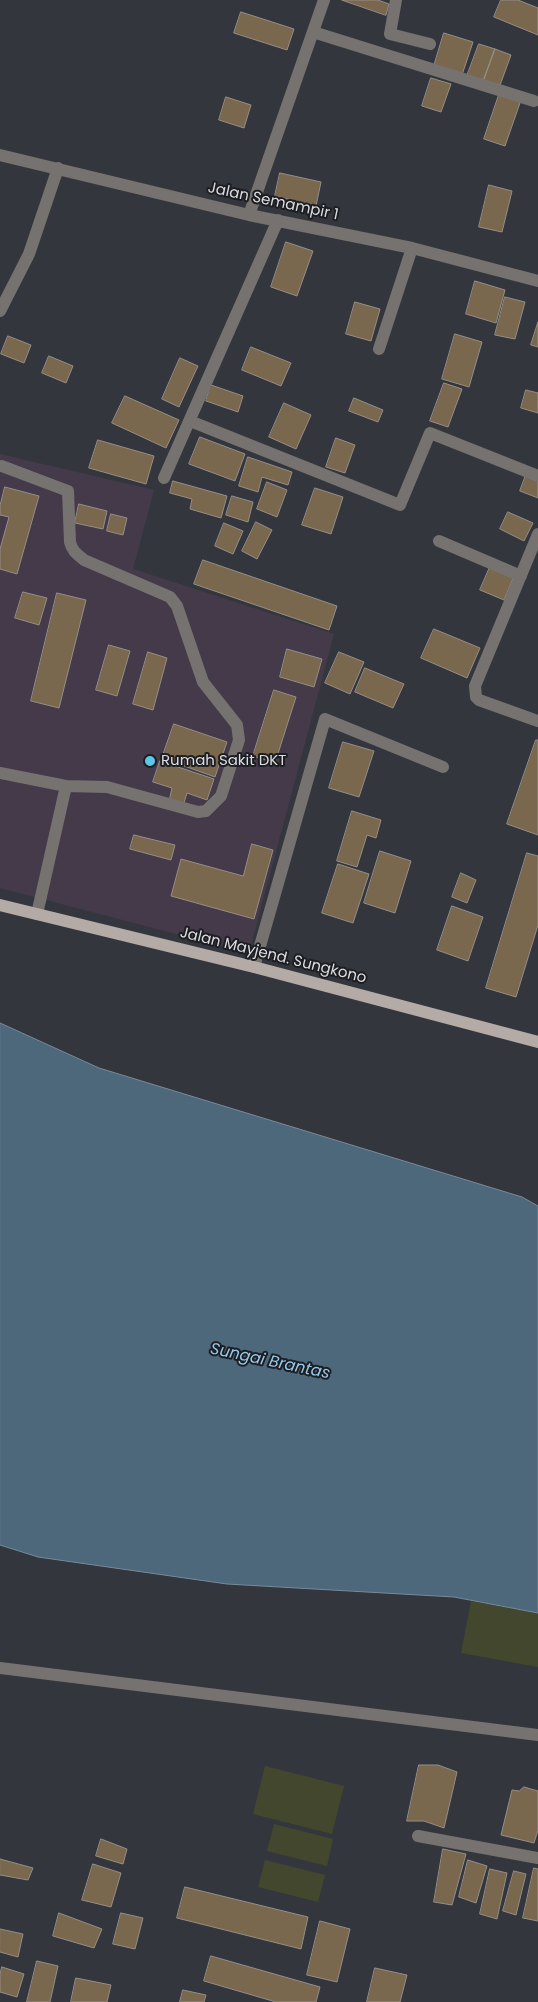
<!DOCTYPE html>
<style>
body{margin:0}
canvas{display:block;background:#34363e}
</style>
<canvas width="538" height="2002"></canvas>
<script>
const ctx = document.querySelector('canvas').getContext('2d');
ctx.lineJoin = 'round';
function fillPath(path, color) {
  ctx.fillStyle = color;
  ctx.fill(path, 'evenodd');
}
function strokePath(path, color, width, dash) {
  ctx.strokeStyle = color;
  ctx.lineWidth = width;
  ctx.lineCap = dash ? 'butt' : 'round';
  ctx.setLineDash(dash || []);
  ctx.stroke(path);
}
function write(font, color, halo, rows, align = 'center') {
  ctx.font = font + ' Poppins,sans-serif';
  ctx.lineWidth = 4;
  ctx.setLineDash([]);
  ctx.textBaseline = 'middle';
  ctx.strokeStyle = halo;
  ctx.fillStyle = color;
  for (const [text, x, y, turn = 0] of rows) {
    ctx.save();
    ctx.translate(x, y);
    ctx.rotate((+turn || 0) * Math.PI / 180);
    ctx.textAlign = isNaN(turn) ? turn : align;
    if (halo) ctx.strokeText(text, 0, 0);
    ctx.fillText(text, 0, 0);
    ctx.restore();
  }
}
fillPath(new Path2D(`
 M0,454L154,490L133,569L334,634L249,953L0,888Z`), '#443a4a');
fillPath(new Path2D(`
 M471,1601L538,1613V1667L461,1653Z
 M265,1766L344,1786L332,1834L253,1814Z
 M274,1824L333,1839L327,1866L267,1851Z
 M265,1860L325,1875L318,1902L258,1887Z`), '#42472d');
const water = new Path2D(`
 M0,1023L99,1068L522,1197L538,1206V1613L454,1597L227,1584L38,1557L0,1545Z`);
fillPath(water, '#4d677b');
strokePath(water, '#788a9a', 1);
const building = new Path2D(`
 M342,0H378L389,4L386,15Z
 M501,0H518L538,8V35L494,17Z
 M241,12L294,29L287,50L234,33Z
 M444,33L473,42L462,75L434,66Z
 M479,44L495,49L483,82L467,76Z
 M495,49L511,55L499,88L483,82Z
 M431,78L451,84L441,112L422,106Z
 M500,92L521,100L505,146L484,139Z
 M226,97L251,105L244,128L219,120Z
 M280,173L321,182L316,206L275,196Z
 M489,185L512,191L502,232L479,227Z
 M286,242L313,251L297,296L271,287Z
 M475,281L505,290L496,323L466,314Z
 M505,297L525,302L515,339L495,335Z
 M355,302L380,309L371,341L346,334Z
 M538,322V347L531,345Z
 M455,334L482,342L469,387L442,379Z
 M8,336L31,345L24,363L1,354Z
 M251,347L291,363L281,386L242,370Z
 M49,356L73,366L66,383L42,373Z
 M180,358L198,366L179,407L162,399Z
 M444,383L462,389L448,427L430,421Z
 M211,385L243,396L238,412L206,401Z
 M526,390L538,393V413L521,408Z
 M125,396L179,420L166,448L112,423Z
 M354,398L383,410L378,422L349,411Z
 M284,403L311,415L296,449L269,437Z
 M200,437L245,454L235,481L189,464Z
 M336,438L355,445L345,473L326,467Z
 M98,440L154,456L146,484L89,468Z
 M248,457L292,472L288,485L262,477L258,492L239,486Z
 M526,475L538,480V498L520,491Z
 M173,481L227,496L221,518L190,509L192,499L170,493Z
 M267,482L287,490L277,517L257,509Z
 M5,487L39,496L17,574L0,569V549L9,517L0,515V506Z
 M315,488L343,497L331,534L302,525Z
 M232,496L253,502L248,522L226,515Z
 M79,504L107,511L103,529L75,523Z
 M508,512L533,523L524,541L500,529Z
 M111,514L127,518L123,535L107,531Z
 M256,522L272,530L257,559L242,551Z
 M224,523L243,531L233,554L215,546Z
 M203,560L337,606L329,630L194,584Z
 M490,567L514,576L504,600L480,590Z
 M23,592L47,598L39,625L15,618Z
 M57,593L86,600L59,708L31,701Z
 M434,629L480,648L467,678L421,658Z
 M109,645L130,651L117,696L96,690Z
 M287,649L322,659L314,687L280,677Z
 M148,652L167,658L153,710L133,704Z
 M339,652L364,662L350,694L325,683Z
 M365,668L404,684L393,708L355,692Z
 M274,690L296,697L275,763L253,756Z
 M174,724L227,742L215,777L162,758Z
 M536,740H538V835L507,824Z
 M343,742L374,751L359,797L329,788Z
 M160,761L214,779L207,800L187,793L183,806L169,801L172,788L153,782Z
 M352,811L381,820L376,838L367,835L357,867L337,861Z
 M134,835L175,845L171,860L130,849Z
 M252,844L273,850L254,919L171,896L181,859L243,876Z
 M380,851L411,861L395,913L364,903Z
 M527,853L538,856V925L516,997L486,988Z
 M338,864L369,874L353,923L322,913Z
 M461,873L476,880L467,903L452,897Z
 M452,906L483,917L468,961L437,950Z
 M419,1765H438L457,1772L444,1828L424,1821H407Z
 M524,1787L538,1791V1830L534,1843L501,1835L512,1790L519,1791Z
 M101,1839L127,1849L123,1864L96,1856Z
 M443,1849L466,1854L452,1905L434,1902Z
 M0,1859L33,1868L28,1880L0,1875Z
 M468,1860L487,1866L476,1903L459,1897Z
 M93,1864L121,1873L111,1907L82,1900Z
 M534,1868L538,1869V1921L523,1918Z
 M490,1869L507,1873L497,1919L480,1914Z
 M514,1871L526,1874L516,1915L503,1911Z
 M185,1887L308,1917L301,1949L177,1918Z
 M59,1913L102,1929L94,1948L53,1936Z
 M121,1913L143,1918L135,1949L113,1944Z
 M320,1921L350,1929L337,1982L307,1975Z
 M0,1929L23,1934L18,1957L0,1952Z
 M211,1956L320,1987L316,2002H276L204,1981Z
 M37,1961L58,1966L50,2002H27Z
 M2,1967L24,1974L17,1997L0,1992V1975Z
 M375,1968L407,1975L400,2002H367Z
 M76,1978L111,1985L107,2002H71Z
 M183,1990L206,1995L204,2002H180Z`);
fillPath(building, '#79674e');
strokePath(building, '#958e86', 1);
strokePath(new Path2D(`
 M396,0L390,34L430,44
 M313,32L534,101
 M0,155L249,215L412,248L538,281
 M249,215L324,0
 M0,311L29,254L58,168
 M379,349L412,248
 M190,421L400,505L430,433L538,476
 M164,478L278,220
 M538,534L475,686L476,697L479,700L538,721
 M439,541L521,576
 M0,773L66,786L107,787L198,812L206,811L221,796L239,740L237,725L203,682L177,606L170,597L84,560C77,554 72,551 70,542L68,491L2,466
 M37,914L66,786
 M254,967L325,719L443,767
 M0,1668L538,1735
 M418,1836L538,1858`), '#76726f', 12);
strokePath(new Path2D(`
 M0,905L254,967L538,1042`), '#b4aba6', 12);
for (const [x, y, r, color] of [
 [150,761,6,"#5cc7e8"]
]) {
  const dot = new Path2D();
  dot.arc(x, y, r, 0, 2 * Math.PI);
  ctx.fillStyle = color;
  ctx.fill(dot);
  strokePath(dot, '#1d1e22', 2);
}
write('15px', '#dcdde2', '#1d1e22', [
 ["Jalan Semampir 1",273,202,12],
 ["Jalan Mayjend. Sungkono",273,956,14]
]);
write('15px', '#dcdde2', '#1d1e22', [
 ["Rumah Sakit DKT",161,761]
], 'left');
write('italic 16px', '#97c8ed', '#1d1e22', [
 ["Sungai Brantas",270,1362,12]
]);
</script>
